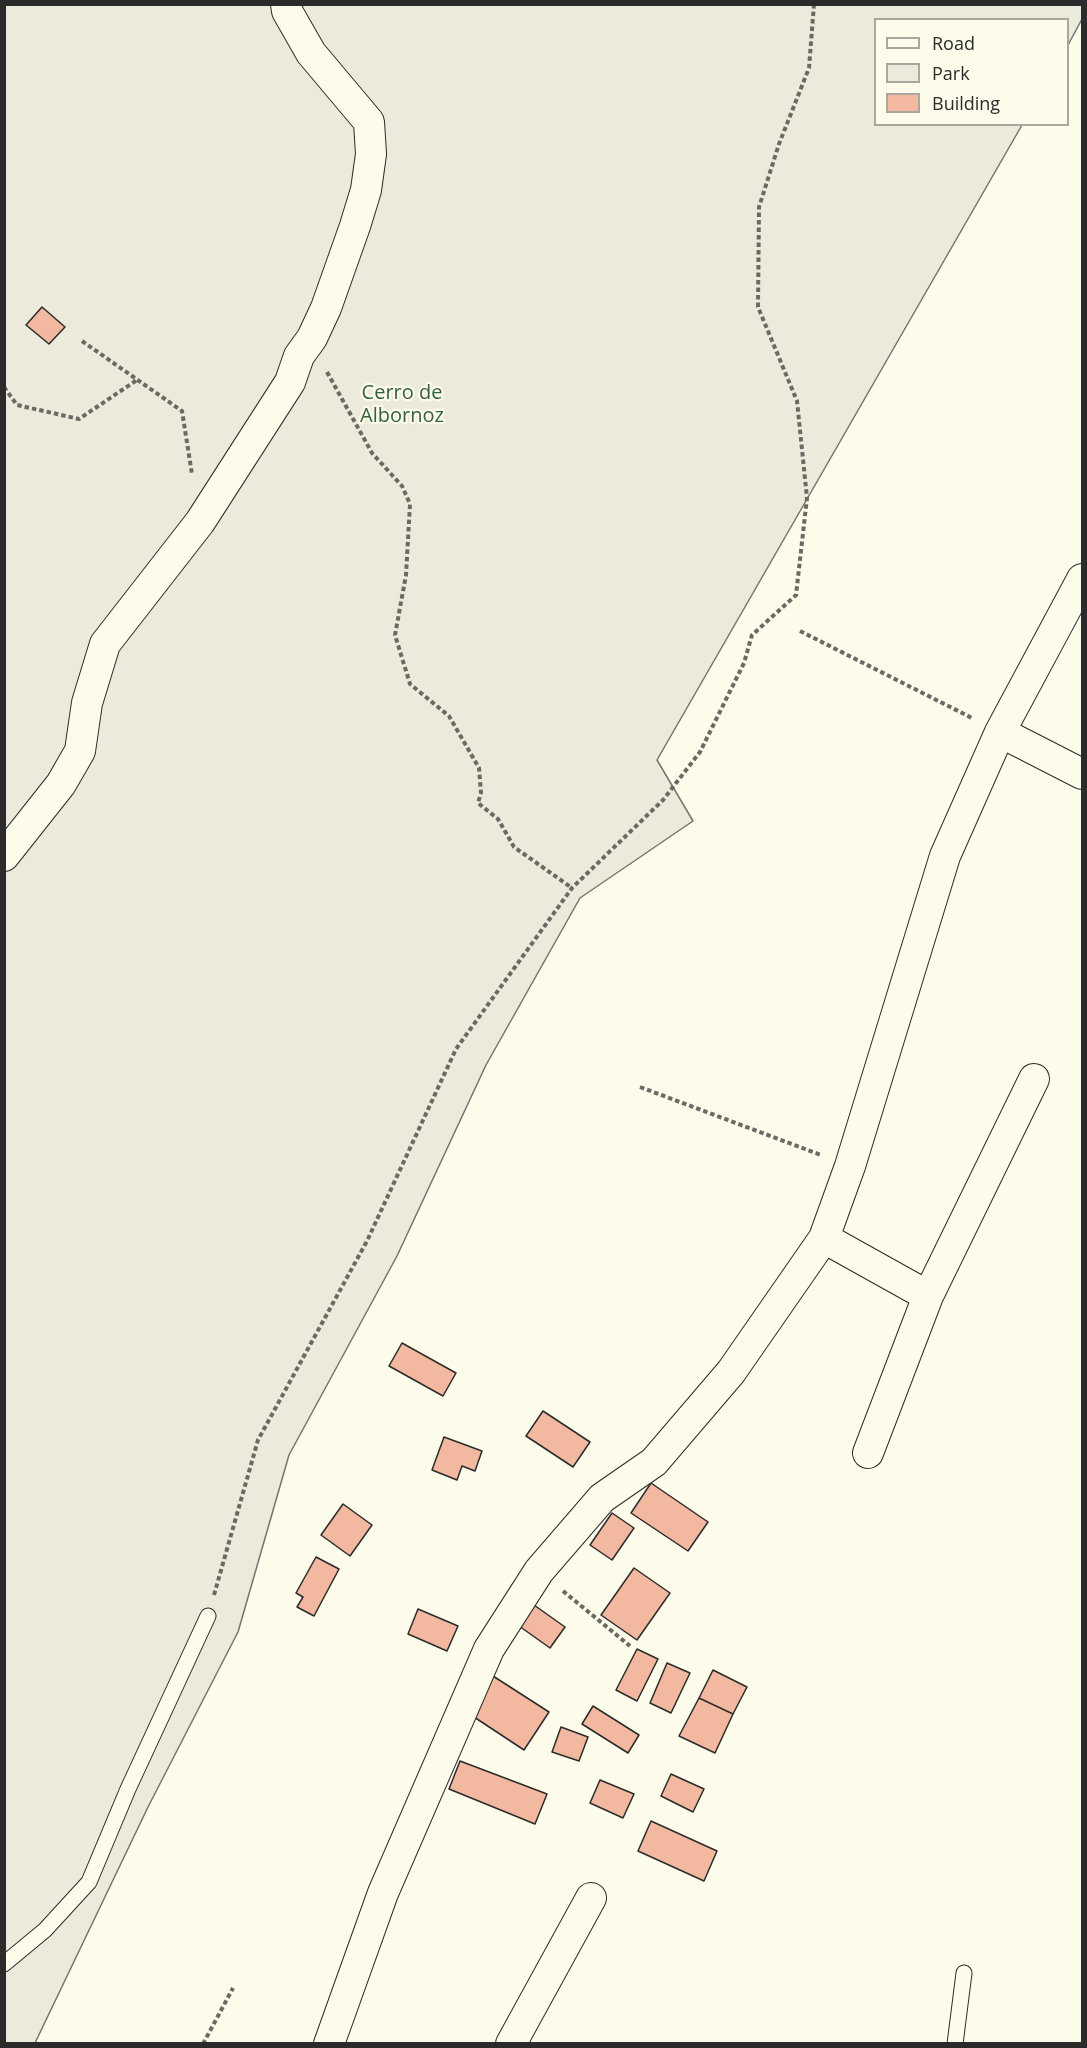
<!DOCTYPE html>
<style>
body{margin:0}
#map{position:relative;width:1087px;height:2048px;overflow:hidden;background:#fdfbea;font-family:"Open Sans",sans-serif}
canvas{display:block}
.frame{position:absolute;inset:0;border:6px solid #2b2b2b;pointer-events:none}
.legend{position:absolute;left:874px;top:18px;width:195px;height:108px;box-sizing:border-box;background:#fdfbea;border:2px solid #a9a89e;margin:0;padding:8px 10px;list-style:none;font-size:18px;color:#2b2b2b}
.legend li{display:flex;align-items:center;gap:12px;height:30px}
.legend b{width:30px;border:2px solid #a9a89e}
</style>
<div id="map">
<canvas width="1087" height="2048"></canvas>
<div class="frame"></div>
<ul class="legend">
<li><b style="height:8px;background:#fdfbea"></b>Road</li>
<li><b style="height:16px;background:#ecebdb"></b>Park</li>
<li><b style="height:16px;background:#f2b8a0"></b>Building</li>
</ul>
</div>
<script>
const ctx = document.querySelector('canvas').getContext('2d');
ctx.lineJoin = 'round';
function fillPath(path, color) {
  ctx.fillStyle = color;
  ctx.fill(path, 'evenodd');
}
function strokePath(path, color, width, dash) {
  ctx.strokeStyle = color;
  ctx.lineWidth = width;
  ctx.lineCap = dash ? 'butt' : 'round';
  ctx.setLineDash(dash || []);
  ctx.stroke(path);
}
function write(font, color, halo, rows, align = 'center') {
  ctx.font = font + ' "Open Sans",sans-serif';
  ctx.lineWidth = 4.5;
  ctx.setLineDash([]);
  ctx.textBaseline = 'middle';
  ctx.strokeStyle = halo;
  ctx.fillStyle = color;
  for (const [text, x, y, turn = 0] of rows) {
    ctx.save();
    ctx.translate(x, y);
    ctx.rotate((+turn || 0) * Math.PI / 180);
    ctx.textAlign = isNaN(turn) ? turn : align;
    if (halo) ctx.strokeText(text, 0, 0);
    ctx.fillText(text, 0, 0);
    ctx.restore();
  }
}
const green = new Path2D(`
 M5,5H1082V19L1068,45V20H876V124L1022,125L657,760L693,821L580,898L486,1065L397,1256L289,1455L238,1632L148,1807L35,2043L5,2044Z`);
fillPath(green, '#ecebdb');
strokePath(green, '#74746e', 1.5);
const building = new Path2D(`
 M42,307L65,327L49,344L26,325Z
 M402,1343L456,1373L443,1396L389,1366Z
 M543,1411L590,1442L573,1467L526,1436Z
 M444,1437L482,1451L475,1471L462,1466L457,1480L432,1470Z
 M651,1483L708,1522L688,1551L631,1513Z
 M343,1504L372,1525L350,1556L321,1535Z
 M612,1513L634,1528L612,1560L590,1545Z
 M316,1557L339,1569L314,1616L297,1607L303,1597L296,1593Z
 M634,1568L670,1593L637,1640L601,1615Z
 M534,1605L565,1627L550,1648L519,1626Z
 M418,1609L458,1626L447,1651L408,1634Z
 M637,1649L658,1659L637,1701L616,1690Z
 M667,1663L690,1673L671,1713L650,1703Z
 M713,1670L747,1687L733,1714L699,1698Z
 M493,1676L549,1712L524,1750L468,1713Z
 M699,1698L733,1714L715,1753L679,1736Z
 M593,1706L639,1735L628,1753L582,1724Z
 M561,1727L588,1737L579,1761L552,1752Z
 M460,1761L547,1794L535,1824L449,1789Z
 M671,1774L704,1789L693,1812L661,1796Z
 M600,1780L634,1794L623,1818L590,1803Z
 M651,1821L717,1851L704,1881L638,1851Z`);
fillPath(building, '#f2b8a0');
strokePath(building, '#2b2b2b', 1.5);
const lane = new Path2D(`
 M4,1964L45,1930L89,1882L128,1789L208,1616
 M955,2044L964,1973`);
const street = new Path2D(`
 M1000,732L1082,774
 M4,856L61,784L80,751L87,703L105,644L200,522L290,382L299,356L312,338L326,308L355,226L366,190L371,154L369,122L311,53L287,11L286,4
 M824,1238L928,1296
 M868,1453L928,1296L1034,1079
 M329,2044L383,1893L489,1649L539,1571L602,1498L654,1462L731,1372L824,1238L850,1166L945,856L1000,732L1082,579
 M511,2044L591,1898`);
strokePath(lane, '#2b2b2b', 17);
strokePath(street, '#2b2b2b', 32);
strokePath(new Path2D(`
 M82,341L182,411L192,474
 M327,372L372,453L402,486L410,504L406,575L395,635L410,684L449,716L479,768L481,793L478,803L498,819L514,847L572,888
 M4,387L17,405L79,419L137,380
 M800,631L972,718
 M640,1087L821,1155
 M563,1591L630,1646
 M214,1595L258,1440L367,1241L456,1049L572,888L663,800L700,752L744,663L752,635L796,595L807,498L797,401L758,307L759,207L779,144L809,68L814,4
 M203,2044L233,1988`), '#6a6964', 4, [4.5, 3]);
strokePath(lane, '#fdfbea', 15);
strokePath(street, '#fdfbea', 30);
write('20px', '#34623c', '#fdfbea', [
 ["Cerro de",402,393],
 ["Albornoz",402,416]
]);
</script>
